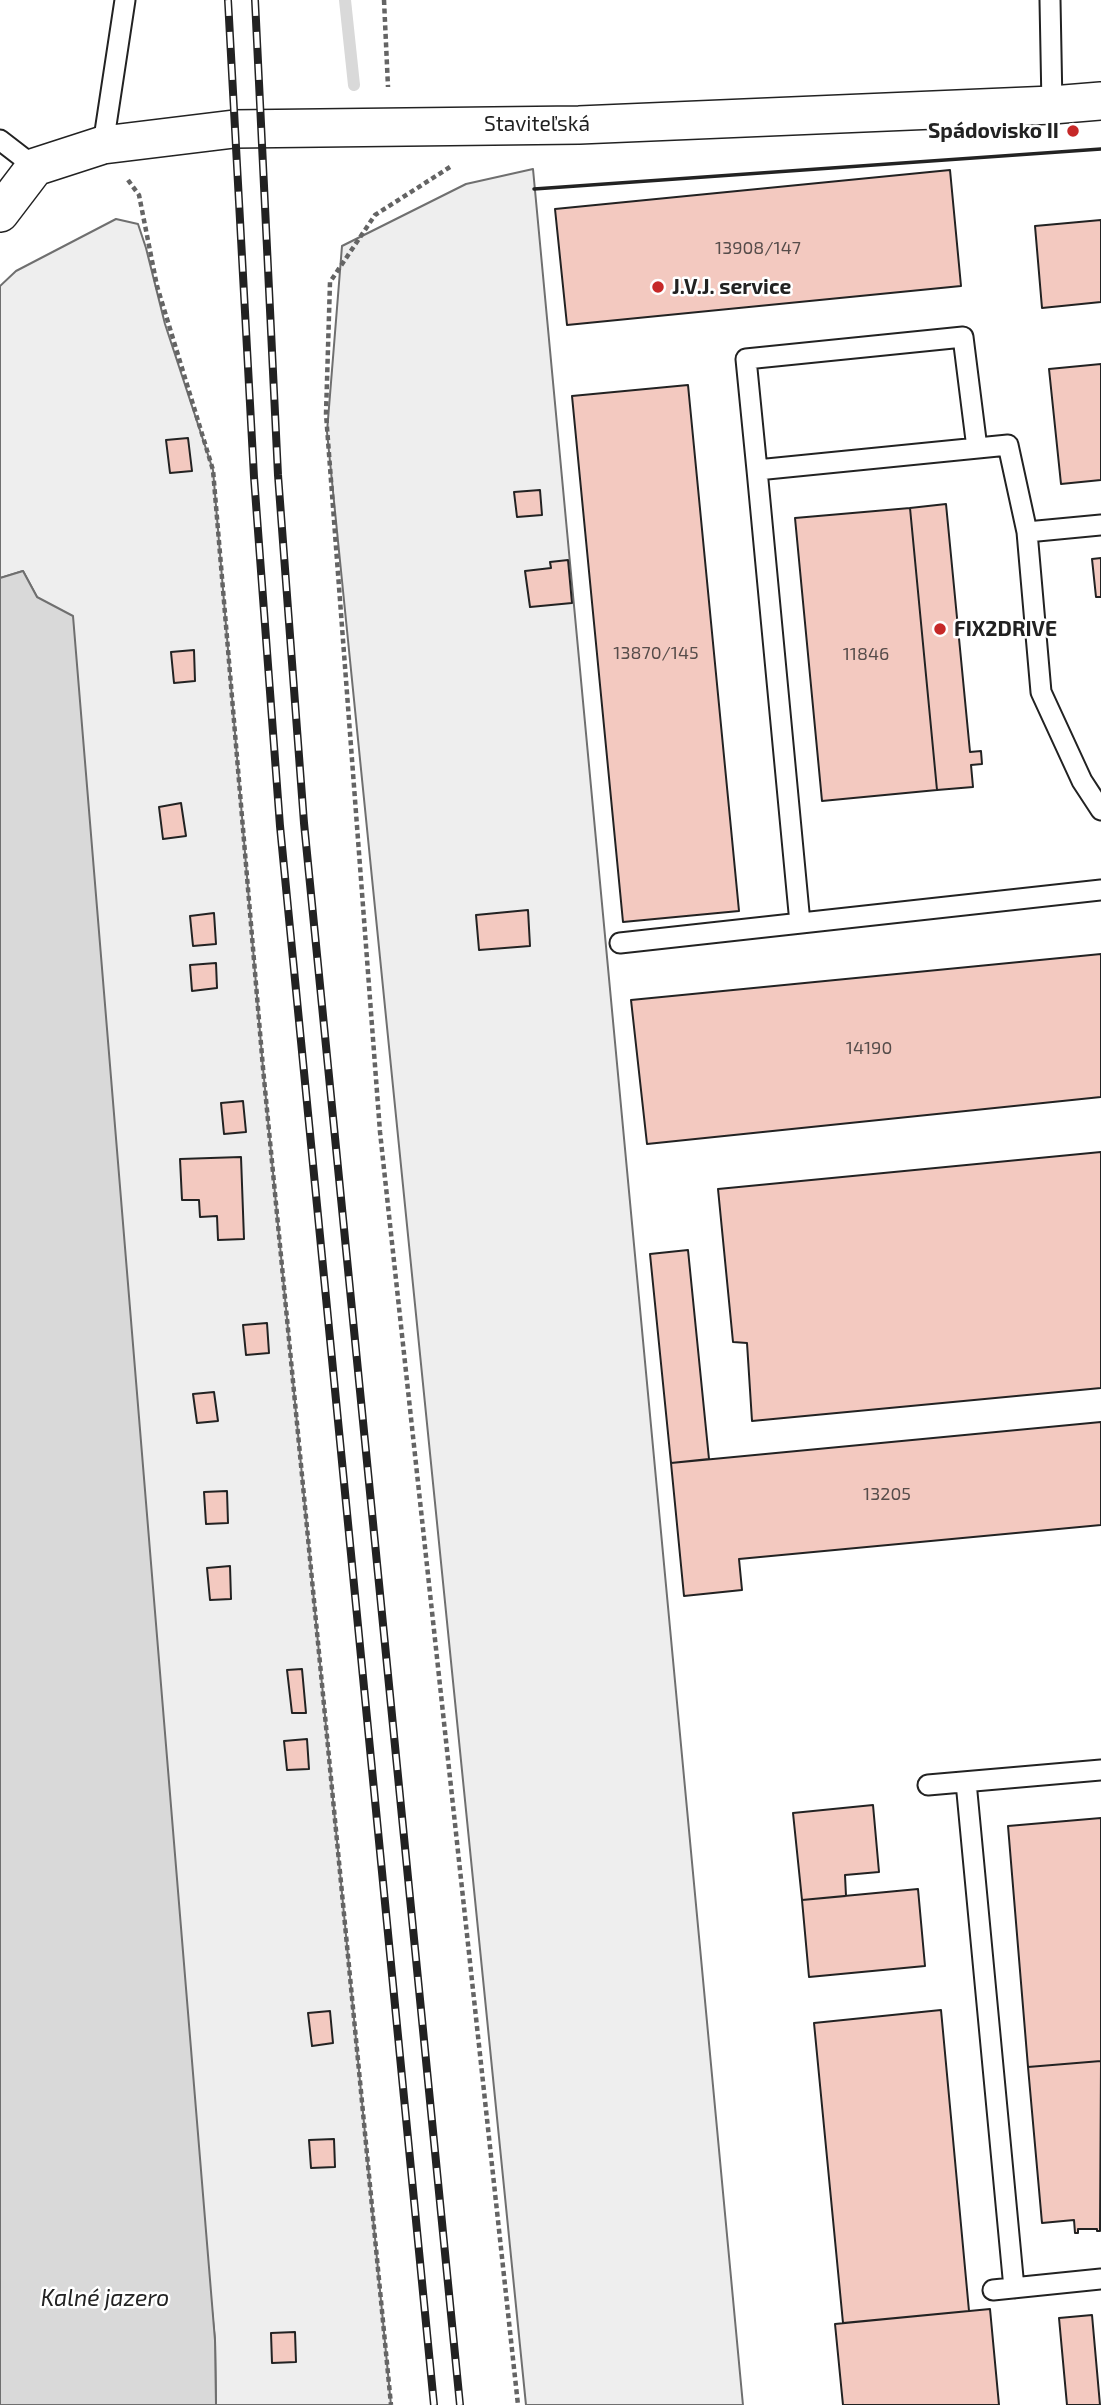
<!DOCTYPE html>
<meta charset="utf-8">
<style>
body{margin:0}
canvas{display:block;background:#fff}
</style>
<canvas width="1101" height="2405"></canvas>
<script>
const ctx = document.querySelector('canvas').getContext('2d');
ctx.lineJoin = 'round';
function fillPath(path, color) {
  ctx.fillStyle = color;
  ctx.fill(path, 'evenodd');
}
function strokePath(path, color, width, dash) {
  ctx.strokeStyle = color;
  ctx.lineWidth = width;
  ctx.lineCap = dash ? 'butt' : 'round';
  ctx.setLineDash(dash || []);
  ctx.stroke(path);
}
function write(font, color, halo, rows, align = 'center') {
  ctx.font = font + ' "Exo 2",sans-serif';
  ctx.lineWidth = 5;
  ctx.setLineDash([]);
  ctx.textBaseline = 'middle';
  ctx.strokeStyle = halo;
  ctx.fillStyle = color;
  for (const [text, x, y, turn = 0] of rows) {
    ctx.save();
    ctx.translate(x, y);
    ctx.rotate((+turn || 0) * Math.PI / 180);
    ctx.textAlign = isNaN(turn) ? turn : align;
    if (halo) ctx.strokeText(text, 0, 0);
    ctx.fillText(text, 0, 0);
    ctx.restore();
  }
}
const green = new Path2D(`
 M533,169L743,2405H526L327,432L342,246L466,184Z
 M116,219L138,224L146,248L165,324L213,470L263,1068L391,2405H216L215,2340L37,597L23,571L0,578V286L16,271Z`);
fillPath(green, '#eee');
strokePath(green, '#6f6f6f', 2);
const water = new Path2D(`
 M23,571L37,597L73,616L215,2340L216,2405H0V578Z`);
fillPath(water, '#d9d9d9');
strokePath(water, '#6f6f6f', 2);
strokePath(new Path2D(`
 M345,0L354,85`), '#d9d9d9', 12);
const building = new Path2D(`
 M950,170L961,286L567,325L555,209Z
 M1101,220V302L1042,308L1035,226Z
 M1101,364V480L1061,484L1049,369Z
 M688,385L739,911L623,922L572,396Z
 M188,438L192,471L170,473L166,440Z
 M540,490L542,515L517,517L514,492Z
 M946,504L970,752L981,751L982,764L971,765L973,787L937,790L910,508Z
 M910,508L937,790L822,801L795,518Z
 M1101,558V597H1096L1092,559Z
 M568,560L572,603L530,607L525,571L551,568L550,562Z
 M194,650L195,681L174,683L171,652Z
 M181,803L186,836L163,839L159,807Z
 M528,910L530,946L479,950L476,915Z
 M214,913L216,944L193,946L190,916Z
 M1101,954V1097L647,1144L631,1000Z
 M216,963L217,988L192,991L190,965Z
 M243,1101L246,1132L224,1134L221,1103Z
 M1101,1152V1388L752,1421L747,1343L733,1342L718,1189Z
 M241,1157L244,1239L218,1240L217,1216L200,1217L199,1200H182L180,1159Z
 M688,1250L709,1459L671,1463L650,1254Z
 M267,1323L269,1353L246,1355L243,1325Z
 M214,1392L218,1421L197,1423L193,1394Z
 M1101,1422V1525L739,1559L742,1590L684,1596L671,1463Z
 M227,1491L228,1523L206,1524L204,1492Z
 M230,1566L231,1599L210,1600L207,1568Z
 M302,1669L306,1713H292L287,1670Z
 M307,1739L309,1769L287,1770L284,1741Z
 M873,1805L879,1872L845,1875L846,1896L802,1900L793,1813Z
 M1101,1818V2061L1028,2067L1008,1826Z
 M918,1889L925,1966L809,1977L802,1900Z
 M941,2010L969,2311L843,2323L814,2023Z
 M330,2011L333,2043L312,2046L308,2013Z
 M1101,2061L1100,2231H1097V2229H1078V2233H1075L1074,2220L1042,2223L1028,2067Z
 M334,2139L335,2167L311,2168L309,2140Z
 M990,2309L999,2405H843L835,2324Z
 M1092,2315L1100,2405H1067L1059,2318Z
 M295,2332L296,2362L272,2363L271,2333Z`);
fillPath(building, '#f3c9c0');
strokePath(building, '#222', 2);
const lane = new Path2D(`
 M1050,0L1052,105
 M0,140L35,167
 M103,145L125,0
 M757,470L746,359L963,337L977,448
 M1101,525L1027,532L1041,692L1082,781L1101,810
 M800,923L757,470L1008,445L1027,532
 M620,943L1101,890
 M966,1782L1014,2288
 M928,1785L1101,1770
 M993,2290L1101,2279`);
const street = new Path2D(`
 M0,213L35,167L103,145L234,129L579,125L1052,105L1101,101`);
strokePath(lane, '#222', 23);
strokePath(street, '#222', 40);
strokePath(new Path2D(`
 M384,0L388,87
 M450,167L375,215L330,282L326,414L380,1132L518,2405
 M128,180L139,195L157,286L213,470L263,1068L391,2405`), '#646464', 4.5, [5, 3.5]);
strokePath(lane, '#fff', 19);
strokePath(street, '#fff', 37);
const rail = new Path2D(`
 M228,0L254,477L280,826L434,2405
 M255,0L278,475L304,823L460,2405`);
strokePath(rail, '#222', 8);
strokePath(rail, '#fff', 5, [16]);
strokePath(new Path2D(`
 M534,189L1101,149`), '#222', 3.5);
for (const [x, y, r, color] of [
 [1073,131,7,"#c62828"],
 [658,287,7,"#c62828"],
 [940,629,7,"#c62828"]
]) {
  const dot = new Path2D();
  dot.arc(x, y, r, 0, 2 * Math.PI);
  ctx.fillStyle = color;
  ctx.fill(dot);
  strokePath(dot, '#fff', 2.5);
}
write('18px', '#564c4a', null, [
 ["13908/147",758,248],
 ["13870/145",656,653],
 ["11846",866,654],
 ["14190",869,1048],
 ["13205",887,1494]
]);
write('21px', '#222', '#fff', [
 ["Staviteľská",537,124]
]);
write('bold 21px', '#222', '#fff', [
 ["Spádovisko II",1059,131,"right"],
 ["J.V.J. service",672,287],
 ["FIX2DRIVE",954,629]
], 'left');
write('italic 23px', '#222', '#fff', [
 ["Kalné jazero",105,2298]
]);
</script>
